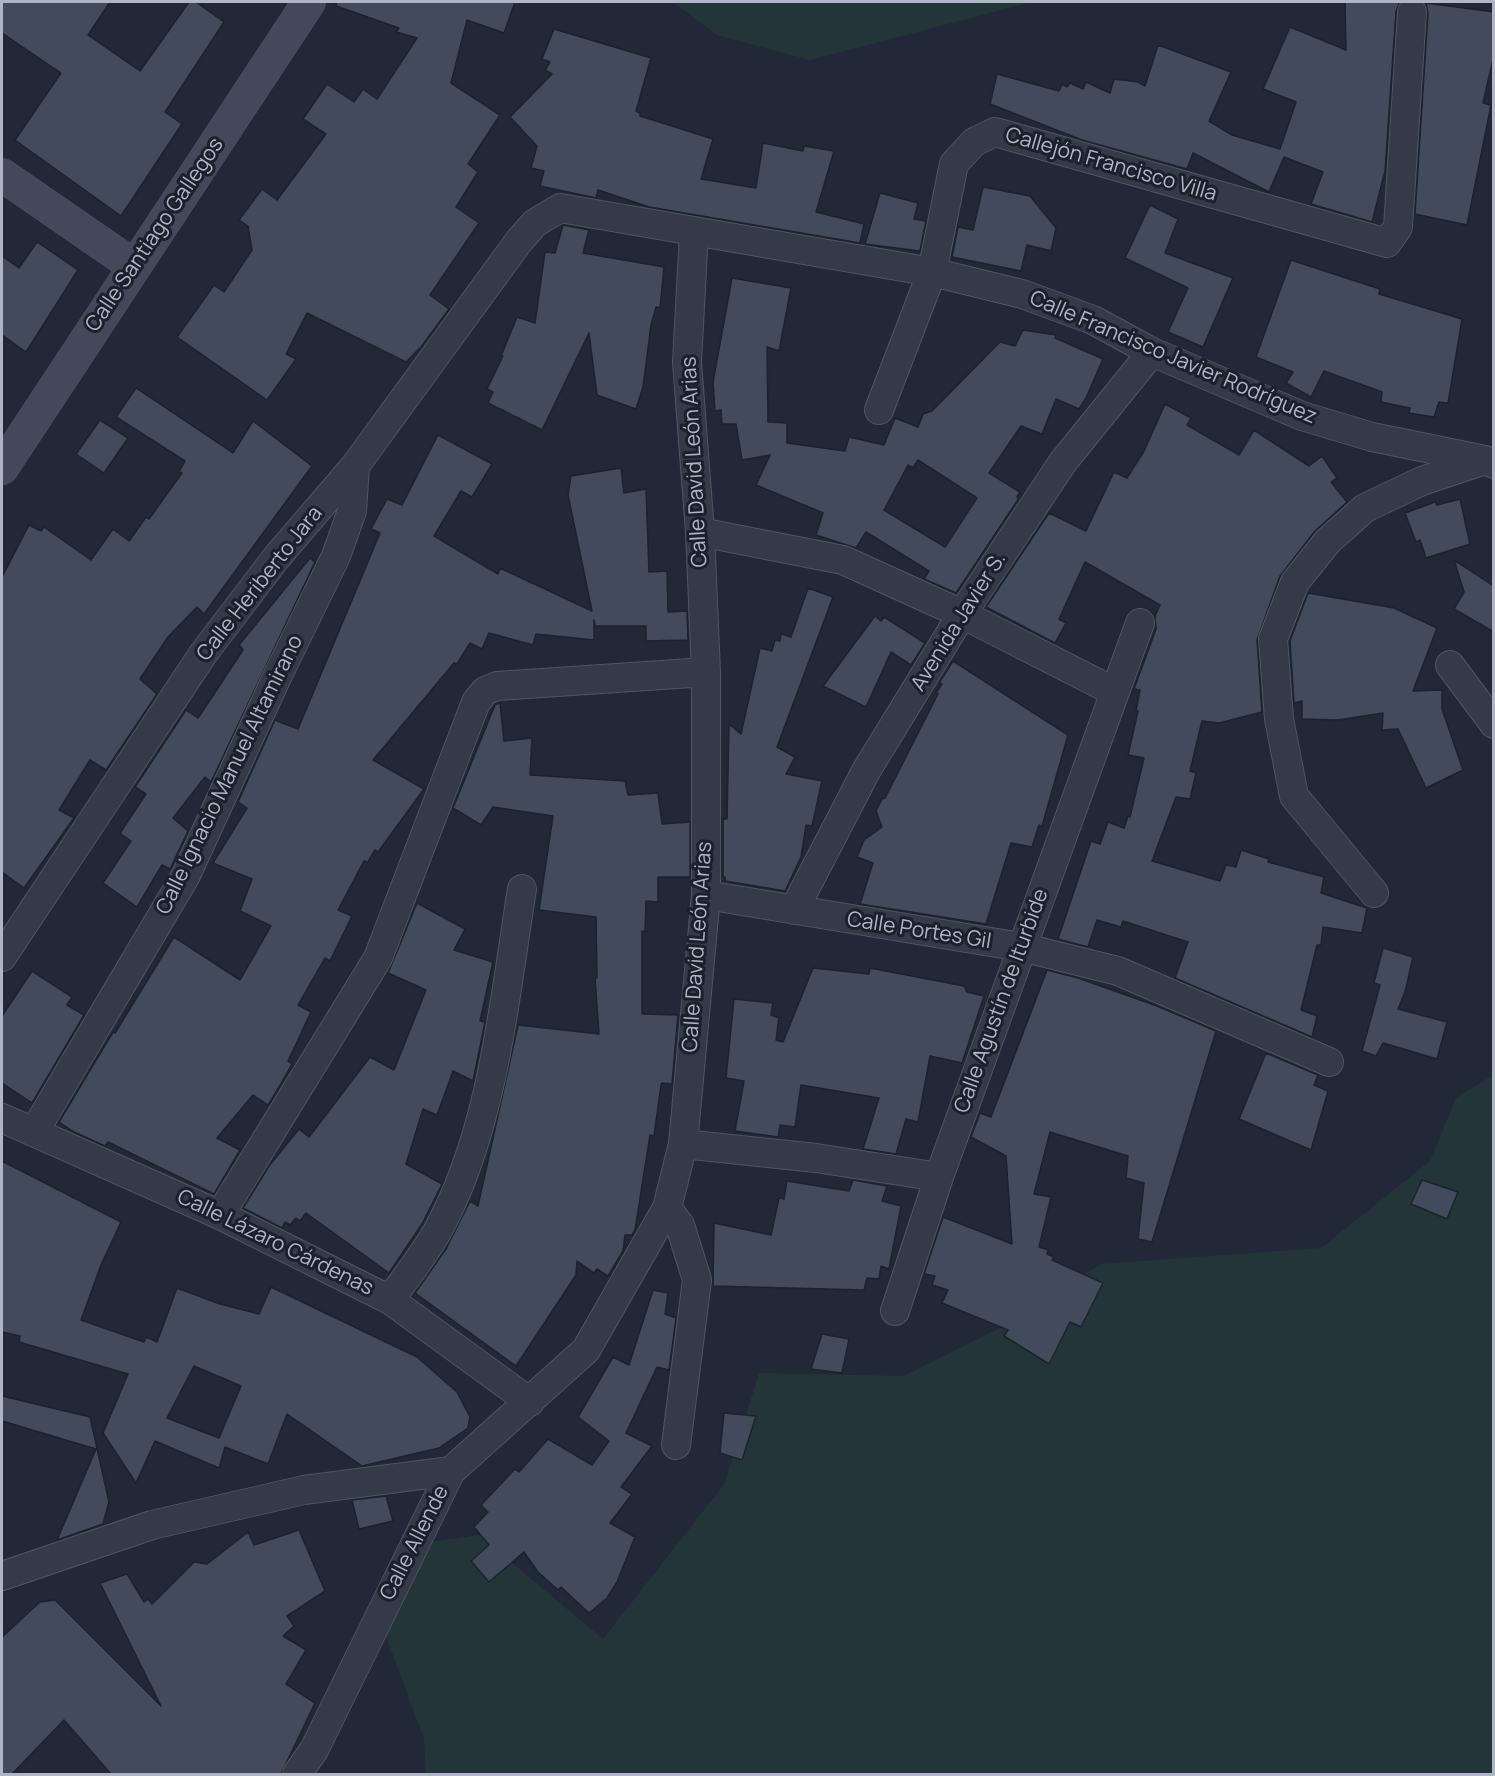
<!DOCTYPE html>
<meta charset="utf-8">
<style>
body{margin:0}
#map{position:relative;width:1495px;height:1776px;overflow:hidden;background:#212837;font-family:Manrope,sans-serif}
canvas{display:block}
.frame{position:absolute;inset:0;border:3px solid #aeb5c4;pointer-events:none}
</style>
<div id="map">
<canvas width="1495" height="1776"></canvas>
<div class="frame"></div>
</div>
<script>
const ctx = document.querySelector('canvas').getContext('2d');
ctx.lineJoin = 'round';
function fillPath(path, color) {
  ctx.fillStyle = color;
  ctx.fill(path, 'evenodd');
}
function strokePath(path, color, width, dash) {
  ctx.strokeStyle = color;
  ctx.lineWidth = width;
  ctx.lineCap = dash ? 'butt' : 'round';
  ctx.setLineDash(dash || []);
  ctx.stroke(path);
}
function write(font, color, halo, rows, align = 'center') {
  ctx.font = font + ' Manrope,sans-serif';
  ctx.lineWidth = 6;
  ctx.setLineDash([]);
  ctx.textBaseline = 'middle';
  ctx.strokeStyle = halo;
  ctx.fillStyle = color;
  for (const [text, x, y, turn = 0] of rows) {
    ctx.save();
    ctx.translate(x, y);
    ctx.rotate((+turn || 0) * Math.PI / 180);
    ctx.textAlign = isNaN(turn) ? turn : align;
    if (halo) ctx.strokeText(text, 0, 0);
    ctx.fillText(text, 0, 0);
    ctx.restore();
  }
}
fillPath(new Path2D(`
 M673,2H1032L810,60L717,35Z
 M1493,1075V1774H426L424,1739L378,1615L415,1544L479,1535L603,1639L725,1483L759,1373L904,1376L1004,1326L1101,1264L1321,1248L1430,1161L1456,1098Z`), '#243539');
const building = new Path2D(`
 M2,2H110L88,35L140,71L189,2H196L224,22L165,112L182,124L121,216L15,140L61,73L2,33Z
 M337,2H515L504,33L467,20L451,83L500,115L468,164L478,172L456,207L479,223L430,295L449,309L421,347L406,362L307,313L286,354L296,359L267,400L177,337L214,285L224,292L252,250L248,226L239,220L262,189L277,200L326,134L303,119L327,84L354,102L363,89L377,99L417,38L396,32L399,28L336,6Z
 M1345,2H1400L1396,11L1385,171L1372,222L1311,204L1323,172L1284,157L1269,192L1193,153L1187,169L1082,140L990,104L997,74L1059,91L1062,84L1067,87L1070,83L1083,89L1086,82L1110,93L1114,79L1138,82L1145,86L1158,45L1231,72L1209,121L1232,135L1280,149L1296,102L1263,89L1290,27L1346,50Z
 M1426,3L1494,12V55L1483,103L1491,105L1467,225L1415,214L1428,13Z
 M554,29L651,58L636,111L640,113V116L713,139L701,179L756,188L763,143L803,151L804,146L834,151L816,212L864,224L860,243L649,207L598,190L596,198L540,186L544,171L531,168L537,146L510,117L552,74L545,70L550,62L542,59Z
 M983,187L1030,196L1056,228L1051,251L1027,245L1021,271L952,257L958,227L973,230Z
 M880,193L918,203L914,219L926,221L920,251L865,244Z
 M1150,205L1178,219L1165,253L1233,278L1203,347L1168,332L1188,288L1125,258Z
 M563,225L589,230L583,253L664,267L660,308L656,307L651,325L643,387L636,409L597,395L589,333L542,430L488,403L493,392L487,389L503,356H501L517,317L535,323L545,252L555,253Z
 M37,242L78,270L26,352L2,335V256L19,268Z
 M1291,260L1380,289L1379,294L1462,319L1448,403L1439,402L1434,417L1409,413L1410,408L1381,402L1382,392L1324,371L1311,397L1286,383L1293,372L1256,357Z
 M732,278L791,288L779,351L767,347L768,422L787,423V443L845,451L849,437L884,445L895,418L918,427L923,414L932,411L1000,342L1015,346L1023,330L1056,335L1055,338L1103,359L1086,398L1079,409L1056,399L1042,434L1021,426L989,473L1020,492L1017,497L1019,498L956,593L924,579L929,571L866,532L856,548L816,535L823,513L756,485L770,455L742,460L736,424H722L721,410L715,411L713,382ZM918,460L977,498L945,547L884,510L908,465L913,468Z
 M136,388L233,453L253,421L312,466L204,614L197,607L168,637L140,679L157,694L106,770L90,760L59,810L74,818L24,888L2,872V577L29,525L41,531L44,527L91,560L113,529L129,541L146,517L149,519L182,473L179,472L185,461L116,417Z
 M1165,404L1191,418L1187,425L1239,455L1254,430L1309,466L1322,456L1337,478L1331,482L1347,502L1315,531L1280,576L1257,640L1262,712L1219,723L1202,721L1190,771L1196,773L1190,799L1176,797L1152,861L1220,881L1226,865L1236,867L1241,850L1269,859L1268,862L1324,877L1321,893L1367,908L1362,933L1323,927L1321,945H1317L1301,1010L1317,1016L1312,1037L1175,978L1188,942L1123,921L1121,927L1097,920L1088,947L1058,939L1091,841L1100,844L1108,822L1124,828L1128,816L1130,817L1144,758L1128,755L1138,711H1136L1140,690L1134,689L1156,629L1155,616L1160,605L1085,562L1059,619L1066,623L1055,643L986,607L1049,513L1086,531L1114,472L1127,478L1144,451Z
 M100,420L128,438L104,473L76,454Z
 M438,435L492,464L472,497L461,491L434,536L498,574L500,568L592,611L568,495L571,476L621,468L624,493L646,489L649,572L667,571L668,612L687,611L688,640L646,641V626H595L594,620V640L536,634L533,645L489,633L482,649L470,643L457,664L454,663L373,760L424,789L378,852L375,850L368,862L364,861L338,910L352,916L330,961L325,958L298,1005L311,1012L288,1061L292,1064L279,1087L268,1105L253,1095L217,1138L240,1150L214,1194L108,1142L105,1146L74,1132L59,1122L113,1032L115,1033L174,937L240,980L271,926L240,911L252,879L213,863L247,808L238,802L275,720L298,729L380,533L371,529L387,499L402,505Z
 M1460,499L1470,544L1426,558L1420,540L1416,542L1405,513L1435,502L1437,505Z
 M310,558L315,562L211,782L205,777L173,818L188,831L171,867L170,869L162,865L137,907L103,883L131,841L120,833L146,794L135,787L186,710L198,718L243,650L239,645Z
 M1454,560L1494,586V632L1454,609L1464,592Z
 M808,588L833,597L777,747L795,757L786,774L822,781L812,826L806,825L801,857L785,891L725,881V877H723V819H727L729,724L741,734L760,648L772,651L775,640L780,641L781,634L791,637Z
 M1308,593L1394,608L1437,628L1413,691L1442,690V709L1463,770L1426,788L1398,729L1382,730L1383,713L1338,720L1302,719V701L1294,703L1290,641Z
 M875,616L881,621L884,617L925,643L911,665L891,652L866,707L823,686Z
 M953,661L1068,735L1042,826L1039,825L1032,847L1011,843L986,924L860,904L873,863L857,857L864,840L882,827L876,811L882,799L885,798L938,694L936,693L942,684L939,683Z
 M500,703L504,741L532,738L530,775L625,781L628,795L658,793L662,824L690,822V877H658V902L646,901L645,932L642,931V1014L678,1015L672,1084L662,1083L661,1085L654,1136L650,1135L635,1230L632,1235H625L623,1251L608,1276L597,1269L594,1273L577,1261L576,1275L516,1366L415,1293L446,1249L470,1201L478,1206L518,1025L599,1034L595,978H597L596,917L539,910L553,816L493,807L481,825L453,808L495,705Z
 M417,903L465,929L454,950L493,962L480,1021L485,1022L473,1081L453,1071L437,1115L423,1109L406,1164L442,1184L422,1224L389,1273L306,1213L300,1221L296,1218L290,1225L285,1222L282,1228L243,1208L269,1166L299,1129L309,1137L370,1057L394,1070L426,990L388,973Z
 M1383,948L1413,957L1405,992L1398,1009L1447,1022L1437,1059L1383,1043L1376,1056L1362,1051L1380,985L1374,983Z
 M813,968L869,974L870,968L964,986L967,992L984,996L962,1063L930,1056L918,1122L906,1119L896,1154L863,1149L879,1098L801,1085L795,1127L780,1125L778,1137L735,1131L744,1081L726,1078L734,999L773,1003L771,1015L779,1018L776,1040L783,1042Z
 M1047,970L1078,978L1157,1006L1216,1031L1152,1242L1138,1239L1144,1183L1126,1178L1128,1156L1050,1132L1034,1194L1051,1197L1039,1247L1048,1250L1047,1254L1054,1257L1052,1260L1103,1283L1081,1327L1070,1322L1049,1364L1004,1336L1008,1330L942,1303L948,1290L932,1285L935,1276L924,1274L943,1217L1012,1244L1006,1156L971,1137L980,1113L991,1117Z
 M32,971L72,997L67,1005L84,1015L32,1103L2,1083V1016Z
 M1266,1053L1318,1075L1314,1085L1328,1091L1311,1150L1239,1119Z
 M2,1161L121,1222L101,1265L81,1320L144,1342L146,1337L157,1342L177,1288L220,1304L259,1314L271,1287L417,1357L457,1392L470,1417L468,1428L439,1448L362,1466L287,1414L268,1464L225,1447L219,1468L155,1441L136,1483L103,1433L128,1374L19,1342L20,1336L2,1332ZM194,1366L241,1386L219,1438L167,1418Z
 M853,1180L887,1186L882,1201L901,1206L889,1269L881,1266L879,1279L867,1278L864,1290L713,1286L714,1223L771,1235L779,1198L784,1199L787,1181L849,1191Z
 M1422,1180L1458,1192L1447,1219L1411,1204Z
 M653,1290L668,1293L665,1314L676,1318L669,1370L657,1367L626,1433L652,1446L621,1487L632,1494L610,1523L635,1537L617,1582L607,1598L589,1613L561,1587L558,1590L538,1572L524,1552L489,1582L471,1561L489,1545L474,1527L488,1512L481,1505L515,1469L519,1472L548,1439L592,1465L609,1441L578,1417L613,1357L629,1365Z
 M822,1334L849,1339L842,1373L811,1369Z
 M2,1396L90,1417L109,1502L103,1524L57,1540L96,1449L2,1421Z
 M724,1413L756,1416L742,1460L720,1453Z
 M386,1496L393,1521L359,1529L352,1500Z
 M299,1530L325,1591L287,1616L294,1626L283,1636L306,1650L286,1684L315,1703L281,1774H111L64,1720L12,1774H2V1637L40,1602L55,1600L161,1706L100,1583L127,1574L144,1602L148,1599L152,1604L194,1562L207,1564L248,1532L254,1545Z`);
fillPath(building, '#424b5b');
strokePath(building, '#1c222e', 1.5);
const street = new Path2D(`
 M879,410L932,272L954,164L974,142L995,132L1387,243L1398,227L1412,12
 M700,532L843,560L962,614L1115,692
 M1450,665L1494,724
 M1374,893L1294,796L1279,719L1273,639L1295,582L1328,541L1365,508L1422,481L1485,460
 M706,895L1021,947L1118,971L1329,1062
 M794,910L866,771L962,614L1063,462L1152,352
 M2,957L203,654L276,558L355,466L519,241L535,223L560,208L932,272L1022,294L1093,320L1152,352L1302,416L1372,437L1485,460L1494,464
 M2,1118L220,1215L390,1300L530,1402
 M34,1132L186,875L276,679L336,556L352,511L355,466
 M683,1144L816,1158L939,1177
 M667,1208L680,1225L697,1280L676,1445
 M220,1215L378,958L476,702L485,691L497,686L706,672
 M390,1300C406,1277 424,1255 437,1232C493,1131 504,1001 522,889
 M895,1311L939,1177L1140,623
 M2,1576L152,1525L304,1490L451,1471
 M297,1774L314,1750L451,1471L586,1350L667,1208L683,1144L706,895V672L700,532L687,362L694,232`);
const secondary = new Path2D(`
 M2,175L134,266
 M2,468L309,2`);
strokePath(street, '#4f5562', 30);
strokePath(secondary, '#4f5562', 34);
strokePath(street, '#343a47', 28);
strokePath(secondary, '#42495a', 33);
write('21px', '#aeb5c4', '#1a202c', [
 ["Callejón Francisco Villa",1111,165,16],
 ["Calle Santiago Gallegos",155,235,-56],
 ["Calle Francisco Javier Rodríguez",1173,358,23],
 ["Calle David León Arias",695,462,-93],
 ["Calle Heriberto Jara",260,584,-52],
 ["Avenida Javier S.",959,622,-58],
 ["Calle Ignacio Manuel Altamirano",230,775,-64],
 ["Calle Portes Gil",919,931,9],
 ["Calle David León Arias",698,947,-86],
 ["Calle Agustín de Iturbide",1002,1001,-70],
 ["Calle Lázaro Cárdenas",275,1243,26],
 ["Calle Allende",415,1543,-63]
]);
</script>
